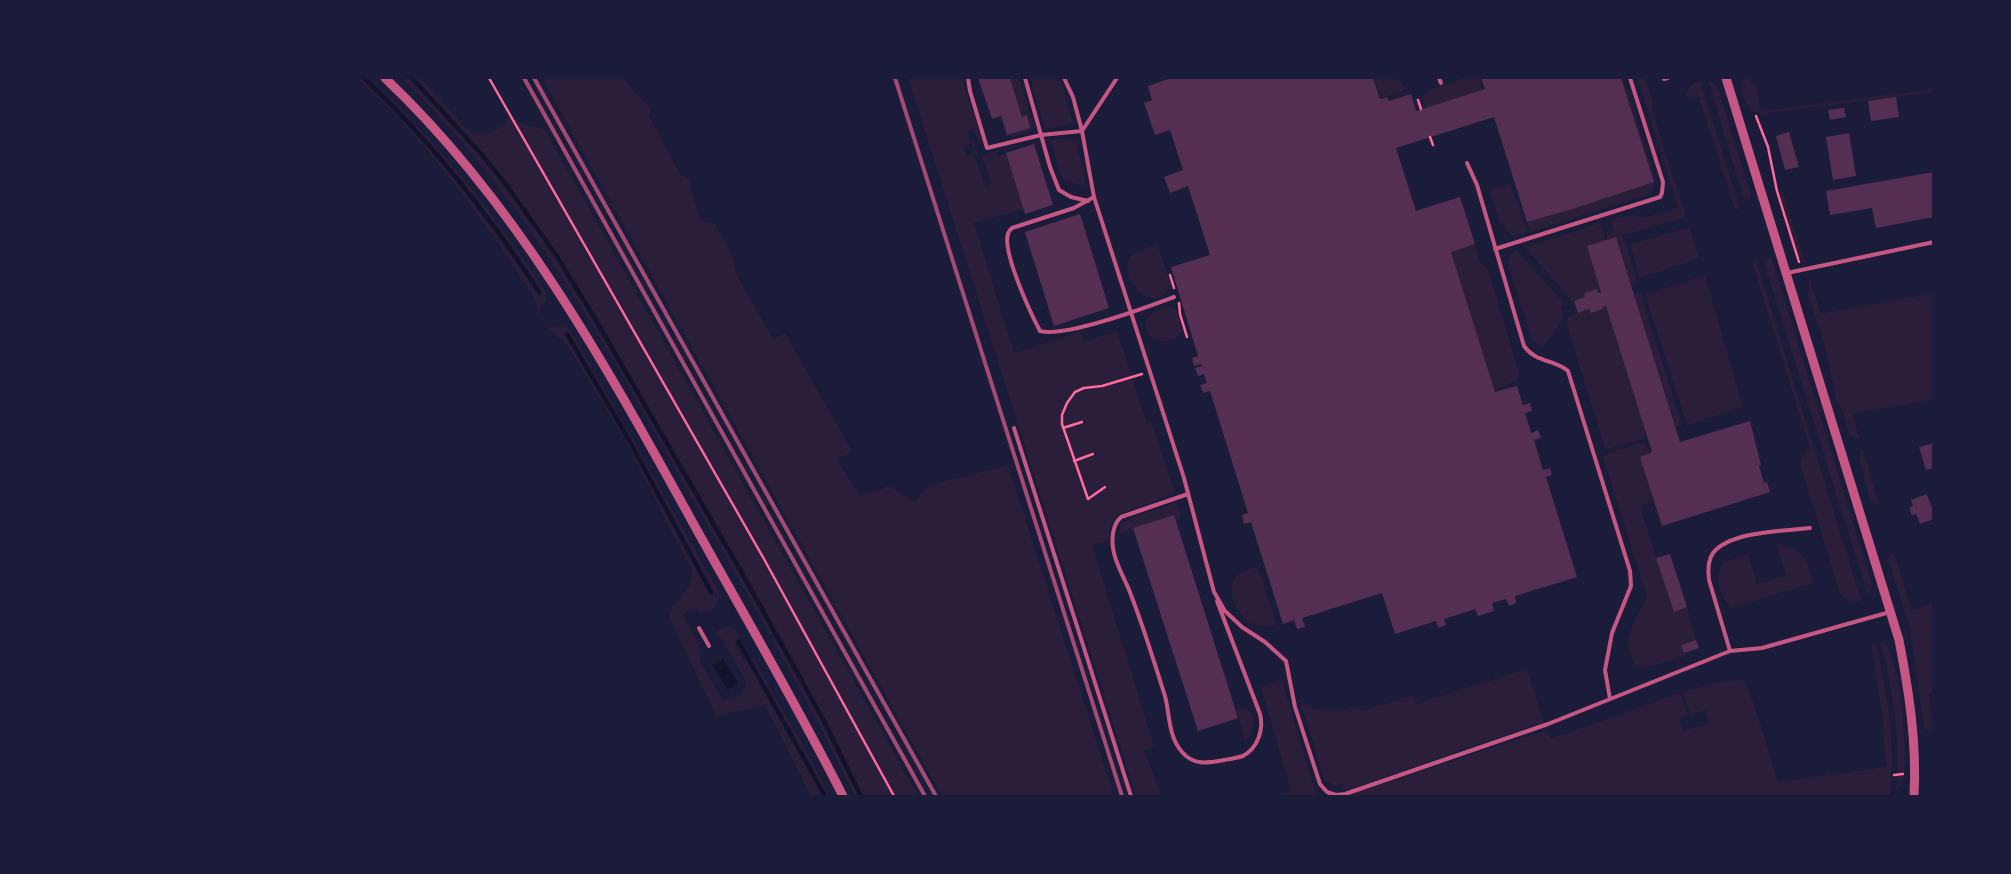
<!DOCTYPE html>
<style>
body{margin:0}
#map{position:relative;width:2011px;height:874px;overflow:hidden;background:#1b1b3a;font-family:"Titillium Web",sans-serif}
canvas{display:block}
.frame{position:absolute;inset:0;border:79px solid #1b1b3a;pointer-events:none}
</style>
<div id="map">
<canvas width="2011" height="874"></canvas>
<div class="frame"></div>
</div>
<script>
const ctx = document.querySelector('canvas').getContext('2d');
ctx.lineJoin = 'round';
function fillPath(path, color) {
  ctx.fillStyle = color;
  ctx.fill(path, 'evenodd');
}
function strokePath(path, color, width, dash) {
  ctx.strokeStyle = color;
  ctx.lineWidth = width;
  ctx.lineCap = dash ? 'butt' : 'round';
  ctx.setLineDash(dash || []);
  ctx.stroke(path);
}
fillPath(new Path2D(`
 M357,78H369C437,141 494,213 545,291L546,301L539,310L549,328L561,326L571,331L717,588C722,600 717,606 707,613L700,612L696,607L682,615L699,644L701,663L722,699C733,702 748,693 746,681L722,639L715,634C723,623 735,626 741,637L734,641L744,661L753,657L793,729L799,737L830,796H811L765,705L716,716L670,619C669,600 695,591 692,571L626,442L566,343L548,329L538,311L534,297C482,219 428,140 357,78Z
 M402,78H421L465,127L475,135L492,133L505,124L506,118L545,130L918,796H855L819,725L773,641L781,636L778,631L770,635C740,581 708,528 678,474C600,333 518,191 402,78Z
 M542,78H625L629,85L651,109L649,116L681,175L692,182L690,187L701,220L715,224L732,254L737,276L774,340L785,333L852,451L837,459L860,496L889,486L915,502L928,486L1008,465L1114,796H942Z
 M908,78H962L983,145L978,142L974,129L967,132L970,140L974,141L976,147L972,148L971,144L963,146L966,156L973,154V151L977,150L978,154L975,157L985,187L992,184L982,156L996,152L998,156L1006,153L1024,209L974,223L1014,353L1080,332L1084,342L1117,331L1132,376C1122,379 1112,384 1102,385C1097,386 1091,385 1086,386C1067,390 1059,410 1062,428L1087,501L1105,488L1107,490L1109,488L1106,484L1089,498L1075,462L1097,455L1095,452L1074,459L1065,428L1086,423L1085,420L1064,427C1060,400 1077,388 1101,389L1102,387L1132,378L1147,423L1151,422L1175,493L1117,515L1112,521L1108,540L1092,545L1154,746L1144,751L1162,796H1136Z
 M1010,78H1019L1034,126L1032,130L1012,137L1011,134L1030,127L1027,116L1022,117Z
 M1032,78H1054L1061,81L1073,123L1048,129L1045,127L1032,88Z
 M1374,78H1397L1407,90L1381,98Z
 M1465,78H1479L1483,90L1425,108L1422,97L1434,88Z
 M1621,78H1623L1655,178L1653,190L1646,195L1530,232L1527,222L1654,182Z
 M1637,78H1645L1653,103L1651,107L1686,217L1623,235L1637,282L1631,284L1616,237L1608,240L1606,232L1614,230L1610,220L1633,214L1645,218L1678,207Z
 M1743,78H1751V84H1756L1760,111L1933,89L1934,92L1768,113L1760,116L1759,111L1754,113C1745,102 1738,91 1743,78Z
 M1700,80L1740,209L1735,210L1699,97L1690,99L1686,96L1689,87Z
 M1708,80L1712,82L1718,88L1752,198L1744,200Z
 M1058,139H1070L1077,144L1086,186L1063,181L1050,141Z
 M1510,183L1515,199H1517L1528,232L1512,236L1499,221L1490,192L1493,189Z
 M1782,189L1806,265L1791,245L1787,229L1786,211L1782,202Z
 M1601,223L1606,240L1601,292L1598,293L1596,289L1585,297L1573,302L1525,247Z
 M1689,227L1699,258L1640,278L1630,245Z
 M1475,244L1479,261L1488,269L1519,373L1518,380L1494,390L1451,252Z
 M1158,245L1171,285C1155,319 1113,277 1132,255C1138,249 1150,247 1158,245Z
 M1516,250L1565,304L1561,306L1564,317L1543,348L1538,346L1532,340L1507,262L1510,255Z
 M1771,256L1872,584L1868,596L1763,259Z
 M1756,260L1861,600C1852,604 1846,601 1840,594L1800,464L1801,458L1810,448L1752,262Z
 M1705,275L1743,407L1687,425L1645,295Z
 M1809,276L1821,314L1933,293V400L1852,414L1860,440L1849,435L1844,415L1836,398L1825,346L1808,296Z
 M1640,292L1682,425L1676,428L1634,294Z
 M1606,306L1647,437L1609,449L1605,448L1566,323L1569,315L1589,309L1591,313L1603,310L1602,307Z
 M1165,307H1171L1177,310L1182,331C1165,359 1120,322 1165,307Z
 M1642,443L1646,445L1649,454L1654,501L1640,506L1673,611L1687,607L1696,640L1681,645L1685,656L1644,668L1636,666C1619,640 1635,622 1647,597L1603,457L1609,453Z
 M1863,449L1879,504L1878,505L1871,504L1860,462V450Z
 M1176,503L1181,513L1179,520L1176,521L1174,515L1119,534L1121,524L1128,519Z
 M1781,544C1806,552 1807,559 1814,583L1731,608C1717,588 1715,585 1722,563L1748,554L1757,584L1786,576L1777,545Z
 M1894,553L1912,611L1933,602V693L1929,694L1933,732L1924,729L1910,628L1888,559L1890,554Z
 M1258,567L1277,625C1268,627 1259,627 1250,622C1235,613 1223,587 1239,574C1244,571 1252,569 1258,567Z
 M1880,642L1885,643C1902,667 1907,747 1904,777L1902,784L1896,791C1901,741 1893,690 1880,642Z
 M1871,644H1876C1887,694 1896,743 1890,794L1885,796H1346L1546,730L1551,739L1680,693L1688,715L1679,718L1683,731L1709,723L1705,710L1690,714L1683,692L1724,681L1744,680L1755,707L1778,782L1827,775V773L1831,772L1832,775L1886,767L1883,721Z
 M1527,669L1544,722L1344,791L1342,784L1333,787L1330,781L1325,782L1300,700C1318,714 1338,713 1359,706L1361,711L1413,695L1416,704Z
 M1282,680L1312,782L1317,796H1275L1291,791L1261,687Z
 M1240,708C1259,710 1256,731 1245,741L1236,709Z`), '#2a1e3b');
fillPath(new Path2D(`
 M723,659L738,684L728,690L713,665Z`), '#12122b');
strokePath(new Path2D(`
 M364,78C432,142 489,215 540,293
 M412,78L483,156L507,186L556,255L594,317L743,575L823,719L861,796
 M567,334L625,433L711,592
 M739,642L825,796`), '#12122b', 4.5);
fillPath(new Path2D(`
 M978,78H1010L1022,117L1027,115L1030,128L1007,135L1001,116L992,119Z
 M1171,78H1373L1380,99L1387,97L1389,101L1411,94L1416,111L1485,89L1481,78H1621L1654,182L1572,209L1527,222L1494,117L1396,148L1416,211L1460,197L1475,244L1451,252L1495,392L1517,386L1523,405L1530,403L1532,411L1525,413L1531,433L1538,430L1541,438L1534,440L1543,470L1550,468L1552,475L1546,477L1577,577L1515,596L1516,603L1509,606L1506,599L1492,603L1494,611L1478,616L1475,609L1444,619L1446,625L1438,628L1436,621L1395,634L1382,593L1302,618L1305,627L1297,629L1294,620L1283,624L1251,522L1244,524L1242,515L1248,513L1210,391L1203,393L1200,385L1207,383L1204,374L1198,376L1195,368L1202,366L1201,364L1194,366L1192,358L1198,356L1171,267L1210,255L1188,186L1170,193L1164,177L1183,170L1170,130L1155,135L1144,103L1152,100L1148,86Z
 M1896,97L1899,117L1871,121L1868,101Z
 M1844,108L1846,117L1830,120L1828,110Z
 M1789,132L1799,167L1785,170L1776,136Z
 M1849,133L1856,176L1833,180L1826,137Z
 M1034,144L1053,205L1025,214L1006,153Z
 M1934,172V217L1876,228L1872,208L1830,215L1826,191Z
 M1080,214L1109,308L1054,326L1025,232Z
 M1616,237L1680,442L1750,421L1761,465L1759,466L1764,483L1767,482L1770,492L1662,526L1640,457L1652,452L1606,306L1602,307L1603,309L1591,313L1589,309L1578,313L1574,301L1585,297L1584,293L1597,289L1598,293L1601,292L1587,246Z
 M1934,443V468L1926,470L1919,447Z
 M1927,494L1931,506L1934,505V519L1920,524L1916,514L1912,515L1909,508L1913,506L1911,500Z
 M1174,515L1238,718L1198,731L1133,528Z
 M1670,554L1687,607L1674,612L1656,558Z
 M1696,640L1699,648L1684,653L1681,645Z`), '#542f53');
strokePath(new Path2D(`
 M489,78L764,559L894,796
 M1418,100L1421,109
 M1756,116L1768,147L1777,191L1799,262
 M1430,137L1433,145
 M1170,275L1174,288
 M1179,303L1180,314L1187,337
 M1063,428L1082,422
 M1074,461L1093,454
 M1105,487L1088,499L1062,424V415L1067,403L1075,392L1084,388L1102,386L1142,374
 M1894,775L1903,774`), '#ff6b9d', 2.5);
strokePath(new Path2D(`
 M968,78L970,91L987,148L1041,135L1082,131L1073,97L1064,78
 M1025,78L1050,167L1059,190L1071,197L1088,201
 M1117,78L1082,131L1094,197L1184,478L1214,592L1225,611L1242,627L1265,642L1286,661L1295,707L1320,784L1327,792L1336,795L1345,794L1548,724L1730,651L1762,648L1890,612
 M1439,78L1441,83
 M1664,79L1668,78
 M1467,163L1477,185L1524,346C1536,363 1554,359 1568,371L1630,571L1631,586L1612,633L1605,670L1610,699
 M1094,197L1074,208L1012,228C1010,230 1008,232 1008,234C1002,252 1031,314 1040,331C1065,338 1147,307 1174,297
 M1495,249L1660,197L1662,193L1663,182L1630,78
 M1787,273L1934,242
 M1014,428L1131,796
 M1188,494L1121,517C1112,525 1111,541 1114,553C1117,567 1126,581 1131,595C1144,628 1154,662 1165,696C1170,715 1168,736 1182,752C1194,766 1208,763 1224,760C1230,759 1237,758 1243,756C1258,748 1264,729 1260,714L1217,601
 M699,628L709,646
 M1730,651L1709,580C1708,572 1708,560 1713,553C1730,531 1784,531 1810,528`), '#c65784', 4);
strokePath(new Path2D(`
 M385,78C520,206 609,371 698,532C747,620 798,707 843,796
 M1726,78L1899,640C1909,692 1917,743 1914,796`), '#c65784', 9);
strokePath(new Path2D(`
 M524,78L925,796
 M534,78L936,796
 M895,78L1122,796`), '#a44b75', 4);
</script>
